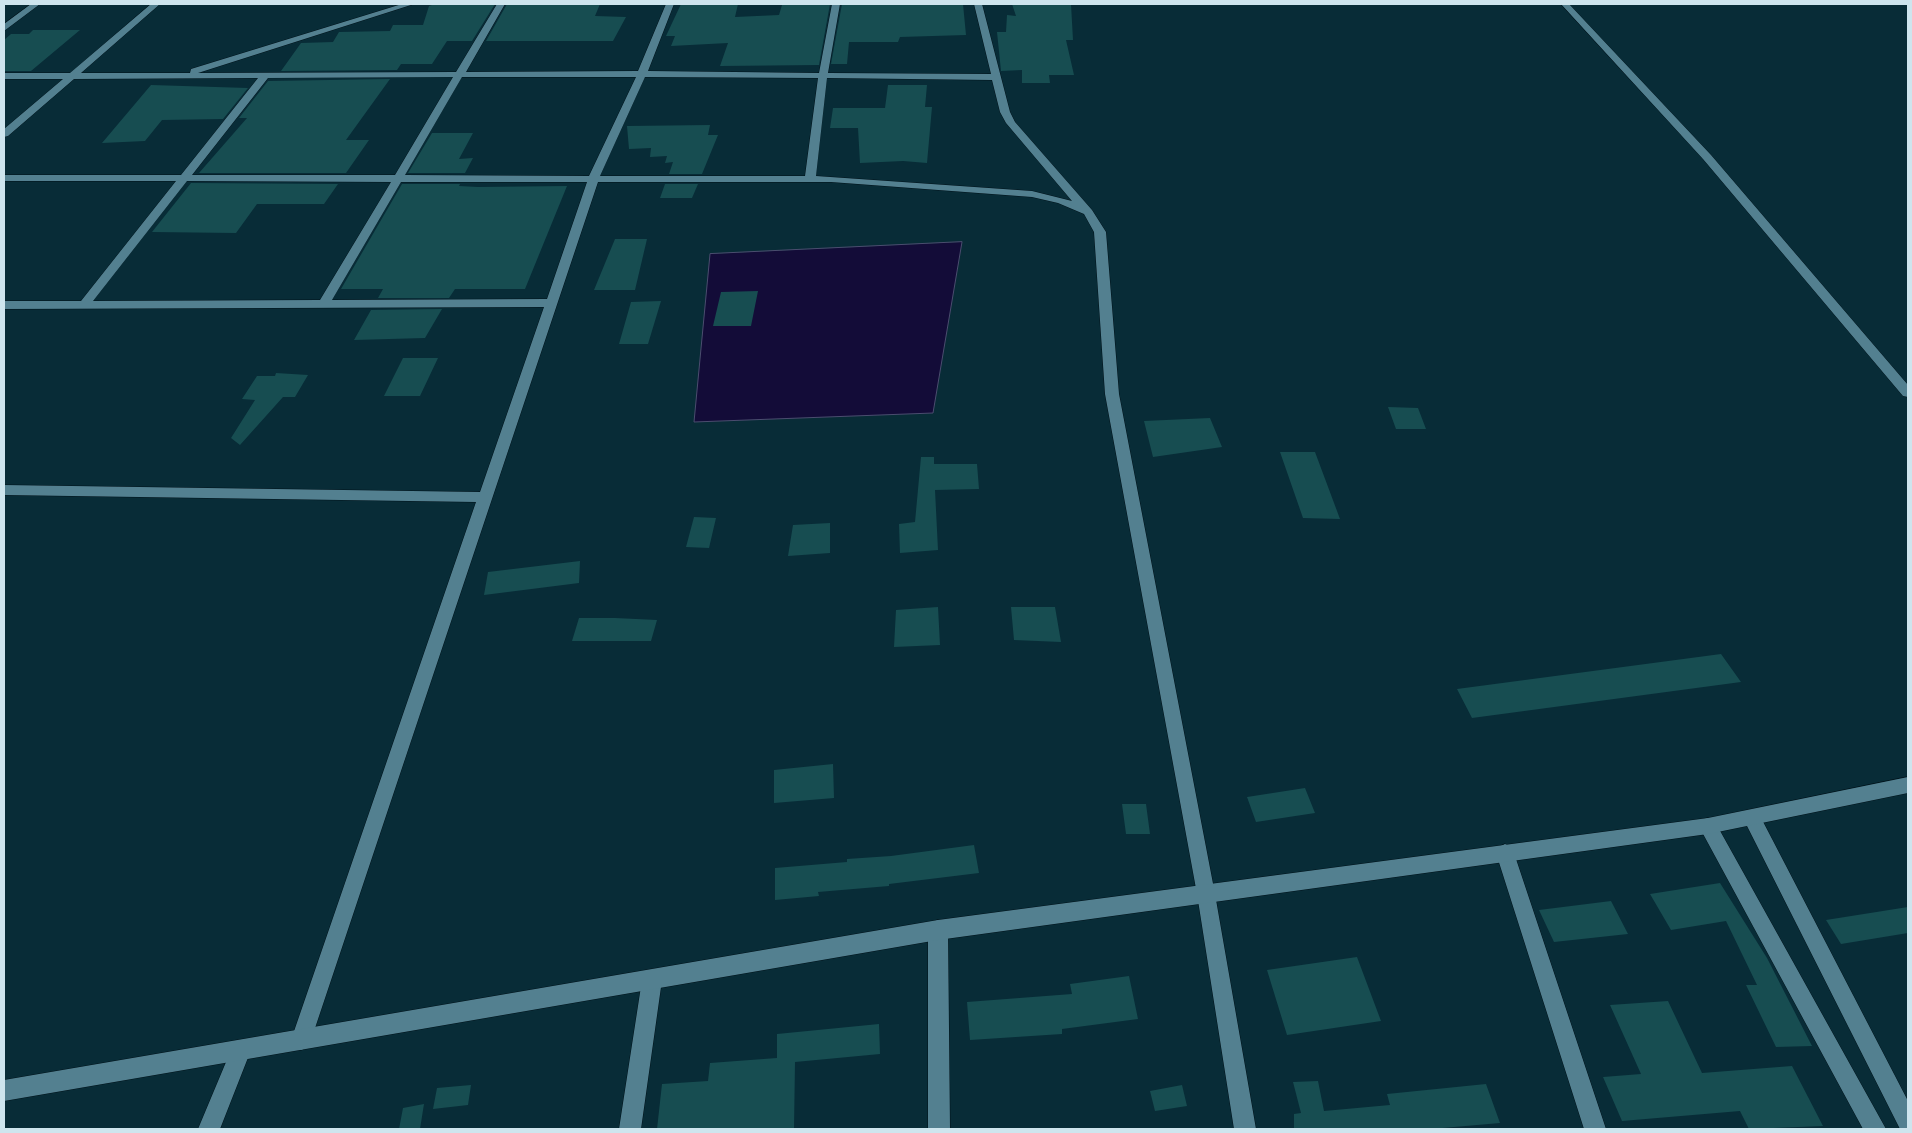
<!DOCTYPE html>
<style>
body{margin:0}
#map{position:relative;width:1912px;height:1133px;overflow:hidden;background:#082c37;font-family:Inter,sans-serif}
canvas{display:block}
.frame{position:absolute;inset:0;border:5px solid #cee5ee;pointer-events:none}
</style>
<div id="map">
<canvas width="1912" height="1133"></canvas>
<div class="frame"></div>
</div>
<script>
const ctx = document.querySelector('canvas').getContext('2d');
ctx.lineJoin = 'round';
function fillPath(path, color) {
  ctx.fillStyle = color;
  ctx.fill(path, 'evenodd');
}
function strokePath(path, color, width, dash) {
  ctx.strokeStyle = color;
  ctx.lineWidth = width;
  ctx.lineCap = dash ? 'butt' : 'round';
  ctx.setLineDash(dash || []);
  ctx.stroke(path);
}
const water = new Path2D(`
 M962,242L933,413L694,422L710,254Z`);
fillPath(water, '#130c38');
strokePath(water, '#4b4d6f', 1);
fillPath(new Path2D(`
 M435,4H495L472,41H447L432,64H401L397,70L281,71L301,43L333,42L339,32L390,31L393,25H423L429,6Z
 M507,4H600L595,16L626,17L613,41H486Z
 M681,4H738L735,17L779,15L782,5L830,4L819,65L720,66L728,43L671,46L675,36H666Z
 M842,4H963L966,35L900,37L898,42H849L847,64H831Z
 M1012,4H1071L1073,40H1066L1074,75H1049L1050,83H1022V70L1001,71L997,32H1006L1007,15L1016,16Z
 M33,30H80L31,71H4V40L11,34H29Z
 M390,79L346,140H369L346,173H199L247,118H239L268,81Z
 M151,85L248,88L223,119L162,120L145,141L102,143Z
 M888,85H927L925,107H932L927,163L903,161L860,163L858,128H830L833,108H885Z
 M710,125L708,135H718L702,174H669L673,162L665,163L667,156L650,157L651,148L629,149L627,126Z
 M432,133H473L459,159L473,158L465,173H408Z
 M191,183L338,184L324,204H257L236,233L152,232Z
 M402,184H460L459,186L478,187L567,186L525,289H455L449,298H378L383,289H341Z
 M665,184H698L692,198H660Z
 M615,239H647L635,290H594Z
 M758,291L751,326H713L721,292Z
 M661,301L648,344H619L631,302Z
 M442,309L425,338L354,340L371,310Z
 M403,358H438L420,396H384Z
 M276,373L308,375L295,397H283L240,445L231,438L255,400L242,399L257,376H275Z
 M1388,407L1418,408L1426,429H1396Z
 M1210,418L1222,447L1153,457L1144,421Z
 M1280,452H1315L1340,519L1303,518Z
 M921,457H934V464H977L979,489L935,490L938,550L900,553L899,524L915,522Z
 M694,517L716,518L709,548L686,547Z
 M830,523V553L788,556L793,525Z
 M580,561L579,583L484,595L488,572Z
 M938,607L940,645L894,647L896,610Z
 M1011,607H1055L1061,642L1014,640Z
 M579,618H615L657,620L651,641H572Z
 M1721,654L1741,682L1472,718L1457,689Z
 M833,764L834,798L774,803V770Z
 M1305,788L1315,813L1256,822L1247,797Z
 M1122,804H1146L1150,834H1126Z
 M974,845L979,873L889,884V886L818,892L819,896L775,900V868L847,862V859L891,856Z
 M1720,883L1767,958L1812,1046L1776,1047L1746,985H1757L1726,921L1671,930L1650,894Z
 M1611,901L1628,934L1554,942L1539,910Z
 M1908,907V933L1841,944L1826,920Z
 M1357,957L1381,1021L1287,1035L1267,970Z
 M1129,976L1138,1019L1062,1029V1034L970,1040L967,1002L1072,994L1070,984Z
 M1668,1001L1702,1073L1792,1066L1823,1126L1749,1129L1740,1111L1622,1121L1603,1077L1641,1074L1610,1005Z
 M879,1024L880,1054L795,1062L794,1129H657L662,1084L708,1081L710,1063L777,1058V1034Z
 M1318,1081L1324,1111L1390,1105L1387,1094L1486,1084L1500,1123L1431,1129H1294V1114L1301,1113L1293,1082Z
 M471,1085L468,1105L433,1109L437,1088Z
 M1182,1085L1187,1106L1155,1111L1150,1091Z
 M424,1104L420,1129H399L403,1108Z`), '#174d51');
const minor = new Path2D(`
 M31,4H40L4,31V24Z
 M151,4H160L81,73H190L191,69L402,4H414L198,73L456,72L497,4H505L466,72L638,71L666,4H674L648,71L819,73L832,4H840L828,73L991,74L974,4H982L1010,112L1015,122L1092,210L1106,232L1119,394L1215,894L1256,1129H1234L1197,894L1105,394L1094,232L1084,214L1058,203L1032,197L831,182H598L311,1040L308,1047L301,1050L294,1047L291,1040L476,502L4,495V485L480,492L544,307L4,309V301H81L176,181H4V175H181L258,78L74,79L8,136L4,137V129L63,79H4V73H70ZM453,77L395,175H192L268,78ZM462,77H636L589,176L405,175ZM645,77L818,78L805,176H600ZM827,78L992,80L1000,112L1006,123L1072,201L1032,191L816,176ZM187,181L391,182L320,300L93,301ZM401,182H587L547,299L332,300Z
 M1561,4H1569L1711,155L1908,385V397L1903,396L1703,159Z
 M1752,810L1758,812L1908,1101V1129H1900L1746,824L1743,818L1746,812Z
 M1708,818L1714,820L1886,1129H1863L1702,832L1699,826L1702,820Z
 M1505,844L1511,847L1514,853L1606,1129H1584L1496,853L1499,847Z
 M938,920L945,923L948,930L950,1129H928V930L931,923Z
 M652,970L659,973L662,980L641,1129H619L642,980L645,973Z
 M241,1040L248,1043L251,1050L220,1129H198L234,1043Z`);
const secondary = new Path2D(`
 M1908,777V793L1708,834L938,940L4,1101V1080L938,920L1708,818Z`);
strokePath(minor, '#00131b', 1);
strokePath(secondary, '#00131b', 1);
fillPath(minor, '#538090');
fillPath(secondary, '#538090');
</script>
